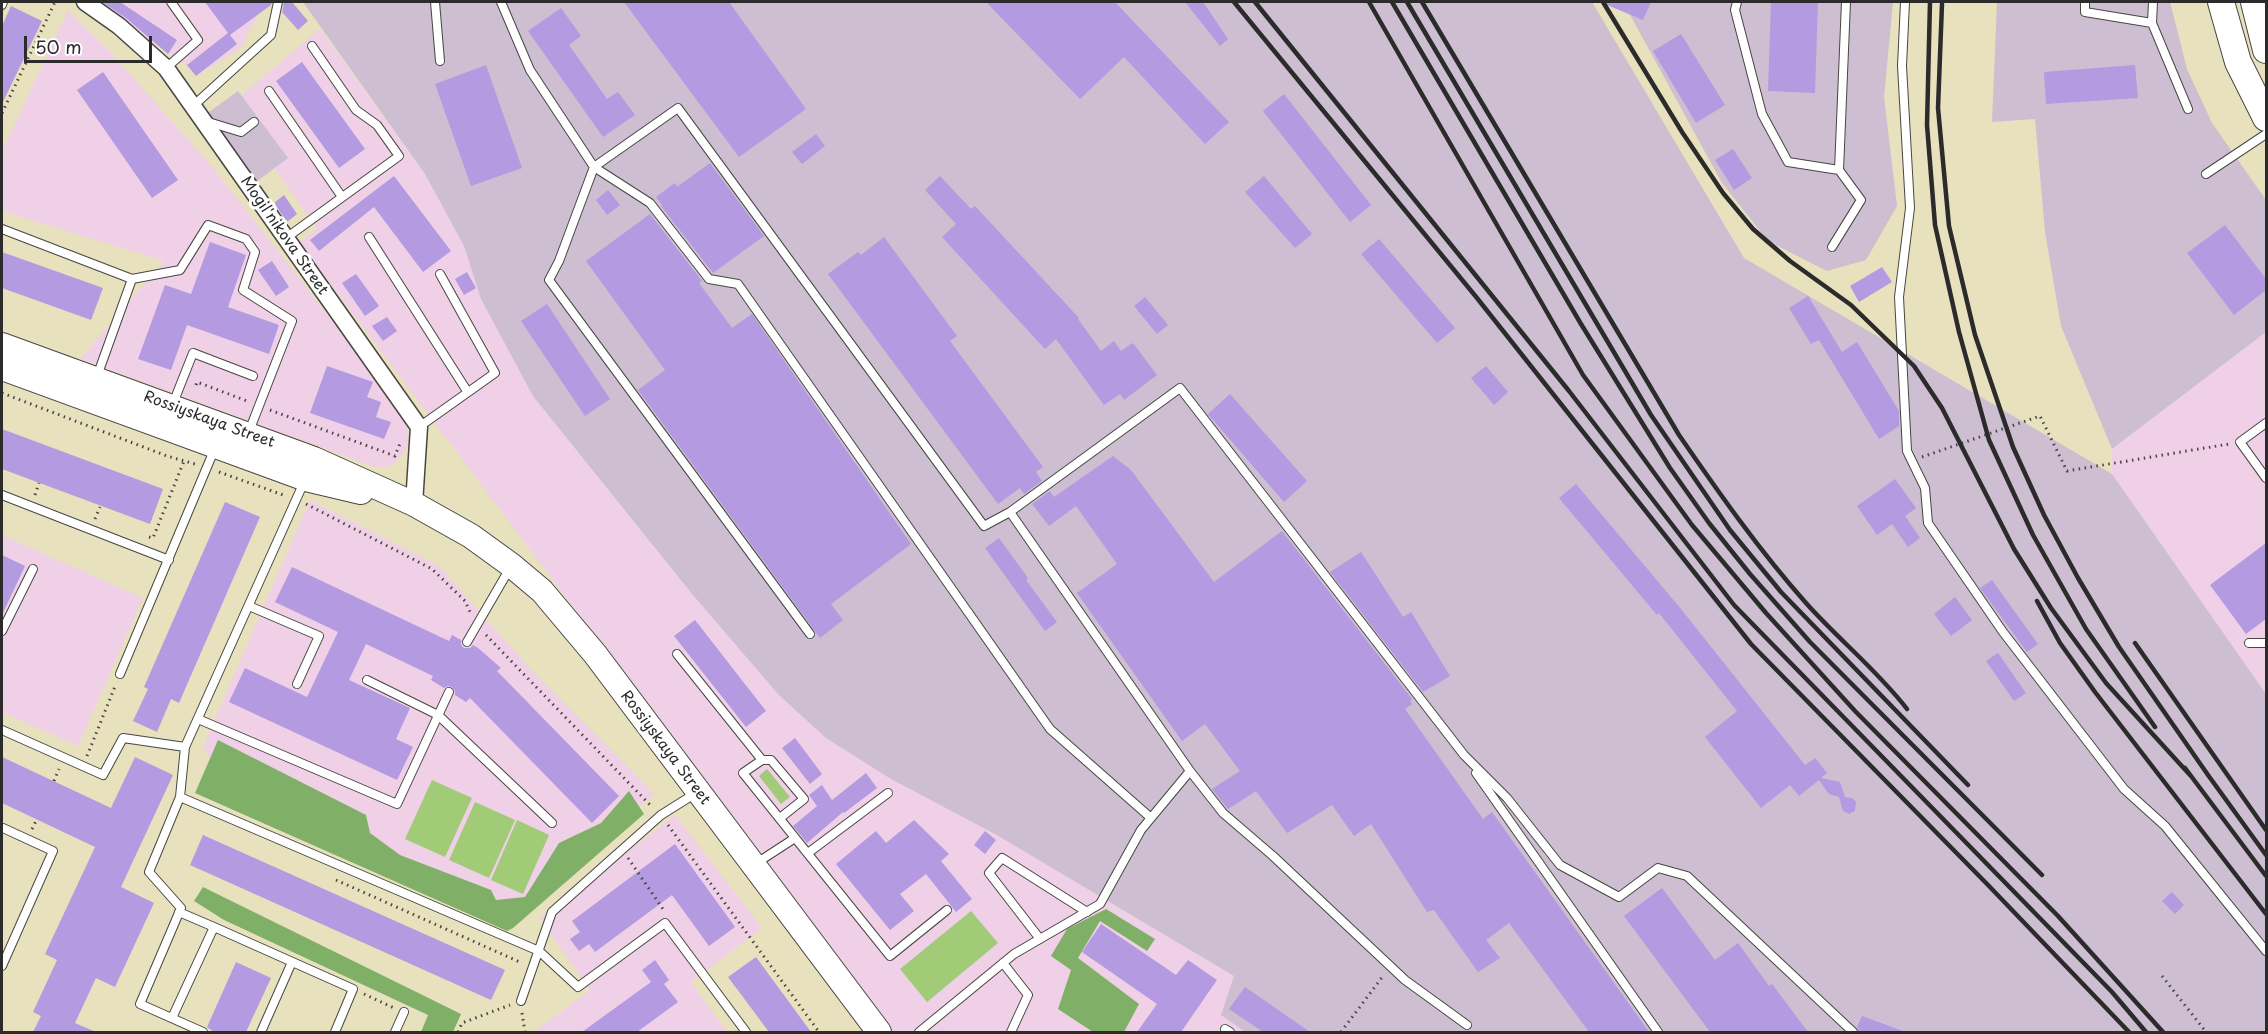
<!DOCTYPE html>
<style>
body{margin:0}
#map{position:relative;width:2268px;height:1034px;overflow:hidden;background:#e7e1be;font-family:"Playpen Sans",sans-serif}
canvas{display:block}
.frame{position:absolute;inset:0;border:3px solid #2b2b2b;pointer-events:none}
.scale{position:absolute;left:24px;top:36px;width:128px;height:27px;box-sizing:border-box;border:3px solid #2b2b2b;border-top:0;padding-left:8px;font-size:18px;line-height:21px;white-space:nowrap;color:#2b2b2b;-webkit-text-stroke:4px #fff;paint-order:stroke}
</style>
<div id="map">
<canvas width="2268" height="1034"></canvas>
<div class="frame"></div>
<div class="scale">50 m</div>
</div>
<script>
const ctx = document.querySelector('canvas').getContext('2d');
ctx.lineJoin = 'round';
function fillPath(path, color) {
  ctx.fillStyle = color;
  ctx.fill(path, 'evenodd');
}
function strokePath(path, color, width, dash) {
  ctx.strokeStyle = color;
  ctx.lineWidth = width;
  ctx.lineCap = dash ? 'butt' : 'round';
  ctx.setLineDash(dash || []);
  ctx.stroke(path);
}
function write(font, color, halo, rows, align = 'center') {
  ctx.font = font + ' "Playpen Sans",sans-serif';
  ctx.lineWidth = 6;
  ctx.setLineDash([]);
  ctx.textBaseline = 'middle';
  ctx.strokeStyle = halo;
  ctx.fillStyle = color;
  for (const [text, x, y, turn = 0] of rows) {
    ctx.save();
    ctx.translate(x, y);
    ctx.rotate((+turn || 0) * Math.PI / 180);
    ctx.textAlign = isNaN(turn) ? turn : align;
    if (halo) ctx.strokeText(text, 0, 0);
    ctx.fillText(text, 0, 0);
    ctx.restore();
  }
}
fillPath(new Path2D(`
 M97,2H264L241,48L196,76L187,65L101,9Z
 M68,10L112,54L214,169L398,405L408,423V436L406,449L396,462L388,467H375L80,359L164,261L2,211V152Z
 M320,29L425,174L464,246L481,299L891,779L995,834L1234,976L1221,1015L1245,1032H892L299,242L317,229L230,105Z
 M2266,332V694L2112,474V449Z
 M310,500L439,566L525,663L654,794L530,903L471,906L230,799L203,747Z
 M2,535L143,598L78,746L2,712Z
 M675,815L762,928L691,982L727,1032H538L536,1030L590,991L540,918Z`), '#efd0e6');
fillPath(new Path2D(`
 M303,2H1592L1744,258L2112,474L2266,694V1032H1245L1221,1015L1234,976L995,834L891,779L826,738L779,695L693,595L533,396L481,299L464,246L425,174Z
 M1623,2H1893L1884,97L1897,206L1866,260L1827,271L1768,241L1722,183Z
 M1997,2H2170L2187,69L2212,123L2266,200V332L2112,449L2061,326L2045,232L2035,119L1992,122Z
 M238,91L288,158L256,182L205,115Z`), '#cdbed2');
fillPath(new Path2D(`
 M767,769L790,797L781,804L759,776Z
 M432,780L472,798L445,857L405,839Z
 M475,802L515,820L489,878L449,860Z
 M517,820L549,835L523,894L491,880Z
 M971,911L998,943L927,1002L900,969Z`), '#a1cb77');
fillPath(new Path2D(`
 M218,740L366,815L370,833L400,855L491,890L496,900L525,897L559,843L601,823L629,791L644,814L513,928L507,931L195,793Z
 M203,887L461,1014L453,1032H421L428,1015L224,920L194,901Z
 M1106,909L1155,939L1147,951L1100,921L1078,958L1139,1004L1124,1032H1093L1058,1009L1071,970L1051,956L1067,929Z`), '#80af68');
fillPath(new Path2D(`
 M102,2H120L177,40L168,54L126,18Z
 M205,2H272L271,5L230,35L237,44L196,76L187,65L228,33Z
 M284,2H292L308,21L298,30L282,12Z
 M624,2H729L806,109L739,157Z
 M986,2H1115L1229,122L1205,144L1124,57L1080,99Z
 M1185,2H1203L1228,39L1220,46Z
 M1600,2H1651L1643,20Z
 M1771,2H1818L1815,93L1768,91Z
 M11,6L42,21L2,104V26Z
 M561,8L581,36L569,45L607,99L618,92L635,115L603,137L528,31Z
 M1681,34L1725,105L1696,123L1653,51Z
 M302,62L365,149L339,168L276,81Z
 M486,65L522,168L471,186L435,84Z
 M2135,65L2138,98L2046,104L2044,72Z
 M103,72L178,180L152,198L77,90Z
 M1284,94L1371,205L1350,222L1263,111Z
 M816,134L825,146L802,164L792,152Z
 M1733,149L1752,178L1734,190L1715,160Z
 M710,163L764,236L713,273L661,206L662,205L656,197L675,183L677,187Z
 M394,176L451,251L423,272L374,207L319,251L310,240Z
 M940,176L971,209L975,206L1079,318L1078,319L1101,351L1114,341L1121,351L1133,343L1157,375L1124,400L1120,394L1104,405L1056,339L1045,349L942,237L956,224L925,190Z
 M1264,176L1312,234L1295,248L1245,192Z
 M608,190L620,205L607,215L596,200Z
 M284,195L297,214L287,222L274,203Z
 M650,214L702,281L699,283L732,328L752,314L911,544L831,604L843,620L820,638L638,390L665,370L586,261Z
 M2225,225L2266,279V290L2234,315L2187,253Z
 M884,237L957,336L950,341L1043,467L1036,472L1042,481L1024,494L1020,488L998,504L828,274L858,252L861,255Z
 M1379,239L1455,328L1437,343L1361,254Z
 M210,242L246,255L228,307L279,325L269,354L187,325L171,370L138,359L165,285L191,294Z
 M2,252L103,288L91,320L2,288Z
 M272,261L289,287L276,296L258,270Z
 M1882,267L1892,282L1859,302L1850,286Z
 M467,272L476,288L464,295L455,279Z
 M356,274L379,306L365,316L342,283Z
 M1808,296L1842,352L1857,342L1899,411V426L1879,439L1819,340L1811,344L1789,308Z
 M1145,297L1168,325L1157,334L1134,306Z
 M547,304L610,399L585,416L521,321Z
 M387,317L397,331L383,341L372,326Z
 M327,366L373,382L367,397L381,402L376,417L391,422L384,439L310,413Z
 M1486,366L1508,392L1494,405L1471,378Z
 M1230,394L1307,481L1284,502L1208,414Z
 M2,429L163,489L150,524L2,469Z
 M1113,456L1131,470L1214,582L1282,531L1412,699L1410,701L1412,704L1405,709L1483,819L1492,812L1649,1032H1589L1509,923L1486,940L1500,958L1478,972L1434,910L1427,912L1371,824L1354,836L1332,805L1287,833L1256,791L1228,809L1212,789L1240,771L1205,724L1182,741L1077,593L1117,564L1076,506L1049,526L1032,504L1050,491L1054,497Z
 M1895,479L1916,508L1905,516L1920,538L1908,547L1892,524L1877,535L1857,506Z
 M1576,484L1681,609L1805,765L1815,758L1827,773L1821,778L1840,782L1845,797L1852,798L1856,802L1855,811L1849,814L1843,811L1839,797L1829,794L1819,780L1799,796L1790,785L1761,808L1705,737L1737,711L1659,613L1657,615L1559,498Z
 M225,502L260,517L179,703L171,699L157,732L133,721L148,689L144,687Z
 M999,538L1028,578L1026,580L1057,622L1045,631L985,548Z
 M2266,543V619L2246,634L2210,585Z
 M1361,552L1403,617L1411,612L1450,676L1423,692L1330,572Z
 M2,555L25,566L2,615Z
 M292,567L449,641L452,635L461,640V645L464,648H470L473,645L478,648L501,668L497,671L619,796L592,823L470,698L466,702L455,695V691L452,687L448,686L444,688L431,680L433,676L366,644L349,680L410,708L396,739L413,747L397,780L229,702L245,668L307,697L338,632L275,602Z
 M1992,580L2038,644L2027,652L1980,588Z
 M1955,597L1972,620L1951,636L1934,614Z
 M695,620L766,711L746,727L674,636Z
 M1998,653L2026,693L2014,701L1986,661Z
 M795,738L822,774L810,784L782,748Z
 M2,757L111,808L135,757L173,775L121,887L154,903L115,987L96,978L75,1023L96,1032H33L41,1016L33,1012L57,960L45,954L95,847L2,803Z
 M866,773L877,788L844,813L843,812L807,843L793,826L817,806L809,795L822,785L832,800Z
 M914,820L949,854L941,861L972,899L956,912L926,874L900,894L914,911L890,930L836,864L876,831L886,843Z
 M985,831L996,840L985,854L974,845Z
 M203,835L505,970L491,1000L190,865Z
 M675,844L735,927L709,946L672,895L595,952L589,944L579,951L570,939L580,932L572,921Z
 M1662,888L1715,960L1738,943L1769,986L1772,984L1808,1032H1710L1624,916Z
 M2172,892L2184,905L2175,914L2162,901Z
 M1101,924L1176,975L1188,960L1217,980L1181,1032H1137L1157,1004L1082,952Z
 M756,957L811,1032H769L728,977Z
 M655,960L669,980L664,984L678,1002L637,1032H582L651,982L642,970Z
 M236,962L271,978L246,1032H214L207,1027Z
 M1245,987L1310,1032H1263L1229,1009Z
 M1862,1016L1903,1031V1032H1859L1857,1027Z`), '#b49ae1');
const lane = new Path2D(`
 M435,2L440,61
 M501,2L530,70L594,167L559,261L549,280L810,634
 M1737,2L1735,10L1762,114L1788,162L1839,170L1861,200L1832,247
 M1905,2L1902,66L1910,208L1899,297L1907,451L1925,488L1928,523L2003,632L2124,789L2165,826L2266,951
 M2085,2V12L2152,23L2188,109
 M2,5L3,2
 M2152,23L2153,2
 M166,68L198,40L171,2
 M269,91L342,197
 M192,107L271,35L278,2
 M205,121L241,132L254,122
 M1839,170L1846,2
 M2206,174L2266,134
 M2,229L132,279L96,379
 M369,237L467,391
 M286,238L399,156L377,125L356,110L312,46
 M132,279L180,270L208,225L246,239L255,252L243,290L292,321L248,434
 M172,406L193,353L253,376
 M2266,423L2240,442L2266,478
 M419,427L495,373L440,274
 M2,495L169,560
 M1010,512L1180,388L1464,755L1507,798L1560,865L1619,897L1658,868L1687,876L1853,1032
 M249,606L319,636L297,684
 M2,631L33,569
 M467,642L510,568
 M2249,643H2266
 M677,654L762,760L743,773L890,956L947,910
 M120,674L215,448
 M367,680L438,715L552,823
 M198,719L397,804L449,692
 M2,730L103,775L123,738L185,747
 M762,760H771L804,799L780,818
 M1476,773L1658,1032
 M180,797L539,951L578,987L665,923L746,1032
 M1151,818L1050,729L738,284L709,279L650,203L594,167L678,108L984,526L1010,512L1190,771L1223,813L1273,856L1405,980L1467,1025
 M808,853L888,793
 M755,864L795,838
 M179,912L214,927
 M1040,939L989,873L1002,858L1087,912
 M1003,963L1028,995L1011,1032
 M2,966L53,851L3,828
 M521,1001L552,912L661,815L696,793
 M172,1018L214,927L353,989L335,1032
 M1225,1029L1230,1032
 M203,1032L140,1004L181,908L149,872L180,797L185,747L304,482
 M261,1032L292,962
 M395,1032L404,1012
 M919,1032L1014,954L1100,904L1141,830L1190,771`);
const street = new Path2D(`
 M85,2L119,26L166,68L419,427L414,504`);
const secondary = new Path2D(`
 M2,345L314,459L414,504L471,536L511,565L542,591L595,654L879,1032
 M2,368L306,479L361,492`);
const primary = new Path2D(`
 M2221,2L2238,62L2266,118
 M2254,2L2266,50`);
strokePath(lane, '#474641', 10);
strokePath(street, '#474641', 19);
strokePath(secondary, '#474641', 26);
strokePath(primary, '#474641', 28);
strokePath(new Path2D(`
 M2,113L55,2
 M196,385L197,382L247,401
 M2,393L167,456L195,464
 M270,410L395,456L401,441
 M1922,457L2040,416L2067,471L2229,444
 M219,472L286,496
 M35,495L39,483
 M306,504L432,569L465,601L470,612
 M95,519L100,507
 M149,537L153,538L184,461
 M486,635L652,807
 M87,756L116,684
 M54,781L59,769
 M668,825L819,1032
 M32,829L37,819
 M628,858L665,912
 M336,880L522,963
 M2162,976L2206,1032
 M364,994L394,1008
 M522,1013L525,1032
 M458,1032L462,1023L510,1005
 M1341,1032L1383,976`), '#474641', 3, [1.5, 4.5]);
strokePath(lane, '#fff', 8);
strokePath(street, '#fff', 16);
strokePath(secondary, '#fff', 24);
strokePath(primary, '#fff', 26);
strokePath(new Path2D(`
 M1234,2L1477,298L1751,644L1988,885L2129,1032
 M1255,2L1569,391L1734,605L2112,992L2146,1032
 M1369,2L1583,375L1692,525L1766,613L1855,711L2058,916L2163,1032
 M1392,2L1581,324L1670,468L1709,523L1750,574L1810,642L2042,875
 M1407,2L1651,415L1730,530L1781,592L1968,785
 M1422,2L1679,435C1719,493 1759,550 1806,603C1838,639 1877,670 1907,709
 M1603,2L1682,132L1723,193L1753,229L1790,261L1851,305L1914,366L1942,408L2014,549L2051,608L2106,683L2190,775
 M1930,2L1927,125L1935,225L1959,332L1989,440L2033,535L2086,629L2155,727
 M1942,4L1938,108L1949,226L1975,335L2013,447L2044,515L2078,578L2119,647L2208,775L2266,855
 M2037,601L2060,643L2095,692L2266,914
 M2135,643L2266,830
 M2185,768L2266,876`), '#2b2b2b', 4.5);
write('15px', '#2b2b2b', '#fff', [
 ["Mogil'nikova Street",284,236,55],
 ["Rossiyskaya Street",209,420,20],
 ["Rossiyskaya Street",665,748,53]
]);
</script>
